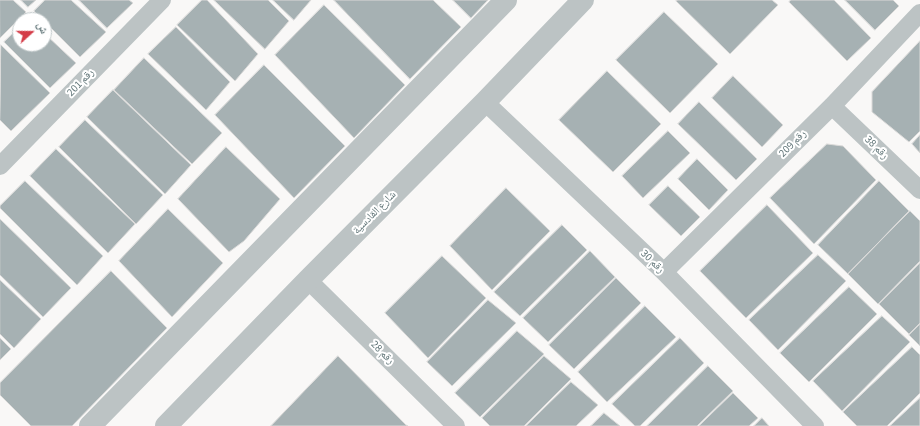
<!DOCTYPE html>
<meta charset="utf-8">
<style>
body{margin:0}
#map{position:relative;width:920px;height:426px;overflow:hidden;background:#f9f8f7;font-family:"Source Sans 3","Noto Naskh Arabic",sans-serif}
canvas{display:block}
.north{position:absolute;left:12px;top:12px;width:40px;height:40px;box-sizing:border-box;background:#fff;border:1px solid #c0c8c9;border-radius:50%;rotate:69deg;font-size:11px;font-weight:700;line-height:16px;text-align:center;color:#627679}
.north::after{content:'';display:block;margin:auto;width:14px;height:18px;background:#d43b47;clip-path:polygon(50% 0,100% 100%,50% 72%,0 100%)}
</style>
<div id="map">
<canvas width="920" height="426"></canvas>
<div class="north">ش</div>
</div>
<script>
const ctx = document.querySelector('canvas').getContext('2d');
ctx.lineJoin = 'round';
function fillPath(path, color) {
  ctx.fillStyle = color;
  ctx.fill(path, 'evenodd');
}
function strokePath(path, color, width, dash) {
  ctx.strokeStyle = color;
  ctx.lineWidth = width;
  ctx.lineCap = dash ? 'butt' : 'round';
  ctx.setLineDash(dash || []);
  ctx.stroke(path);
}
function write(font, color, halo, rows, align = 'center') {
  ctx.font = font + ' "Source Sans 3","Noto Naskh Arabic",sans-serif';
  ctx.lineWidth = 4;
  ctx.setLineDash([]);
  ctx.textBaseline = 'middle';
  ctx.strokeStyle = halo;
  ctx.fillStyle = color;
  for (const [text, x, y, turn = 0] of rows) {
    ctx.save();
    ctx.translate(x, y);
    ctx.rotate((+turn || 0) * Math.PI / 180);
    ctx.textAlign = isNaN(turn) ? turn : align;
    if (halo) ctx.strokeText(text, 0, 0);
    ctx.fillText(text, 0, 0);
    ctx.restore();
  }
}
const building = new Path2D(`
 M0,0H13L26,12L0,38Z
 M21,0H36L28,7Z
 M45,0H71L106,32L80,57L34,11Z
 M79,0H129L133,3L107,28Z
 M202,0H207L258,54L235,81L177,25Z
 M214,0H268L289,21L265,49Z
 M273,0H311L294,20Z
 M334,0H433L461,27L410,79Z
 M453,0H488L471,18Z
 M678,0H772L778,5L730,54L676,1Z
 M791,0H834L871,38L847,61L789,2Z
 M845,0H893L899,6L875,30Z
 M324,5L405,85L354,138L275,55Z
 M664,12L718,64L670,113L616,60Z
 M20,27V44H44V33L76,63L50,88L4,42Z
 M176,27L230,82L206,110L148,54Z
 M920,41V131L909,142L872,112V92Z
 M1,45L50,93L11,131L0,120Z
 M144,58L222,133L192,164L114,90Z
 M264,65L345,146L294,198L215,115Z
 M607,71L661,124L613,172L559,120Z
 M733,76L783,125L762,147L712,98Z
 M113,90L191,165L165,194L87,117Z
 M699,102L757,159L736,180L678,124Z
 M85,120L163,195L136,224L59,147Z
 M668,131L690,153L643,198L622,176Z
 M920,135V153L912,144Z
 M827,144L843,146L876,180L814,244L770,198Z
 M226,147L280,199L244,241L229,252L178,199Z
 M56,149L135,224L108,253L30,176Z
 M697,159L728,190L709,210L678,179Z
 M25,181L103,256L77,285L0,208V206Z
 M879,181L909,211L848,274L818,245Z
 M668,186L700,217L681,236L649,205Z
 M506,188L550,231L492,290L450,246Z
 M767,205L813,253L746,318L700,271Z
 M168,209L223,263L172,317L119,261Z
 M910,211L920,221V261L878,304L848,274Z
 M0,219L71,288L43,317L0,275Z
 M562,225L587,250L520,316L494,292Z
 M590,251L615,277L548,342L523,318Z
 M818,255L846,281L778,350L749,320Z
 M442,256L486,298L428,358L385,313Z
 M920,263V323L909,334L879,304Z
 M111,271L167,328L72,426H31L0,395V383Z
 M616,278L641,303L574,369L549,345Z
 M0,280L41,319L14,348L0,334Z
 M849,287L877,314L809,382L780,353Z
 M488,300L516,323L452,386L427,362Z
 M645,306L676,337L607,402L578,372Z
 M882,316L910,342L842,411L813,381Z
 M920,324V346L909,335Z
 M517,331L544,354L480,417L455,393Z
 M0,338L11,349L0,360Z
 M680,338L704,363L640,426H635L612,404Z
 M912,347L920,355V393L887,426H857L843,412Z
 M338,356L406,425L408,426H271Z
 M544,356L571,379L524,426H490L482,418Z
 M708,366L733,391L697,426H647Z
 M571,382L598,405L576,426H526Z
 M733,393L758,418L749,426H699Z
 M920,398V426H890Z
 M604,413L620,426H591Z
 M762,418L769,426H754Z`);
fillPath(building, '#a6b1b3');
strokePath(building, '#dbdad9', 1);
strokePath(new Path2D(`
 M485,102L664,272L815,426
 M832,106L920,190
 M0,166L162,0
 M664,272L832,106L920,13
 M308,280L456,426`), '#bcc3c4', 18);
strokePath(new Path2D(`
 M90,426L506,0
 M166,426L308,280L485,102L583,0`), '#bcc3c4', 22);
write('11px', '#627679', '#fff', [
 ["رقم 201",81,83,-46],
 ["رقم 209",793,144,-45],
 ["رقم 38",876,148,44],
 ["شارع القادسية",375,213,-45],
 ["رقم 30",652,262,44],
 ["رقم 28",382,353,45]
]);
</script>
